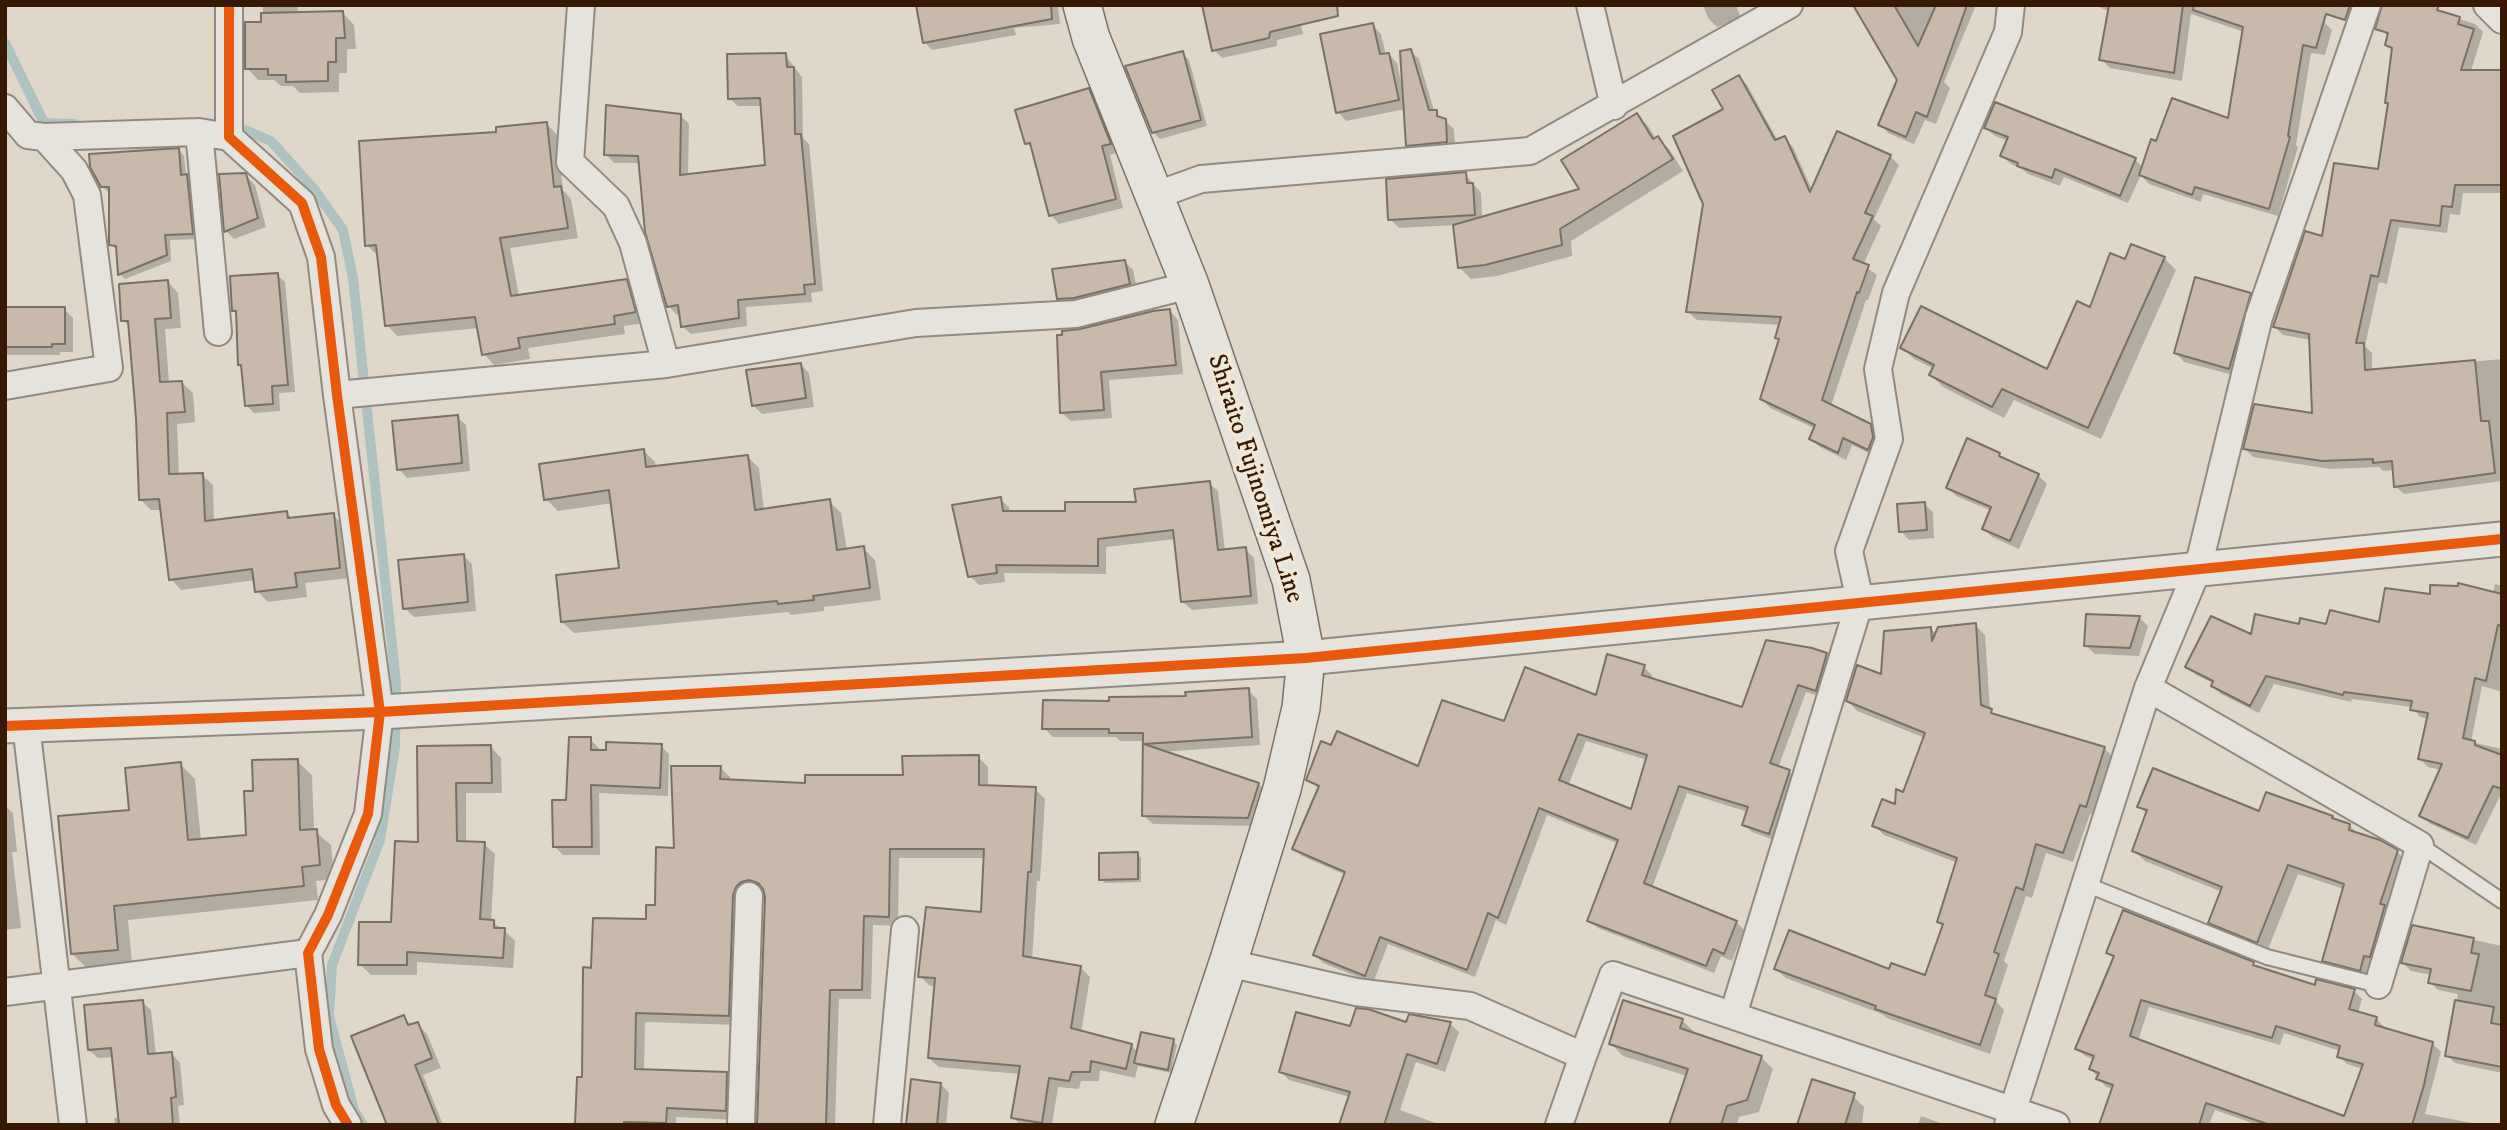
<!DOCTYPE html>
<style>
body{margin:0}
#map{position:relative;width:2507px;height:1130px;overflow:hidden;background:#dfd8ca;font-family:"IM FELL DW Pica",serif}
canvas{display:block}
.frame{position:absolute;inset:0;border:7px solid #371903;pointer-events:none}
</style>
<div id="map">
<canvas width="2507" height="1130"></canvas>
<div class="frame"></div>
</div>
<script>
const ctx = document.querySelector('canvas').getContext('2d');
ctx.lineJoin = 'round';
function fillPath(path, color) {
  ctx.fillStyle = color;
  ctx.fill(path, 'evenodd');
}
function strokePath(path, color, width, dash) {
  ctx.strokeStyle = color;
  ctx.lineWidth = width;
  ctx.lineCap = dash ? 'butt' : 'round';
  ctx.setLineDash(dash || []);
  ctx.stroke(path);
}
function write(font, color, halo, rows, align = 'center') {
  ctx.font = font + ' "IM FELL DW Pica",serif';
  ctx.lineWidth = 7;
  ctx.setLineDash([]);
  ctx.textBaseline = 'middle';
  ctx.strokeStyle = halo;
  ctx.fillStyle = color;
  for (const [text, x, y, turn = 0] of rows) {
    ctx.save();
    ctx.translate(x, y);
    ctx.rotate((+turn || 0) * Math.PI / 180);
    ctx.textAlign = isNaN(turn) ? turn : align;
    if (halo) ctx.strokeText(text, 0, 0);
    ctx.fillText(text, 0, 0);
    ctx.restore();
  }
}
fillPath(new Path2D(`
 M263,5H298L297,14L343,13L354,25L356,49H347V73H339V92L300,93L293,86H281L274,80H258L247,68L263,24Z
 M921,5H1058L1060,24L1014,28L1016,35L932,50L924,42Z
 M1296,5L1303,34L1277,40V46L1222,58L1214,50Z
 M1703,5H1736L1741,18L1717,27L1708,18Z
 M1870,5H1976L1944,82L1950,88L1936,124L1925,120L1914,144L1888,133L1880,124L1899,80Z
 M2094,5H2327L2324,22L2332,30L2325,55L2311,53L2296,145L2298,147L2278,216L2203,194L2201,202L2149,184L2141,175L2128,203L2064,177L2060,186L2028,174L2022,169L2011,164L2002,156L2008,141L1995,136L1986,128L2135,159L2143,168L2157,143L2229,120L2244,32L2191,14L2182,81L2110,68L2101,59L2109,11Z
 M2414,5L2475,24L2483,32L2471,71H2502V193H2463L2460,215L2450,214L2447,233L2399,227L2387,284L2379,282L2365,346L2372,353V371L2502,359V481L2404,494L2395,486L2394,470L2383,471L2379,467L2331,469L2253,457L2245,449L2314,415L2311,340L2283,335L2275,327L2324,238L2379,171L2390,105L2386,102L2393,51L2387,45L2389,37L2383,31Z
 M1373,25L1381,34L1386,55H1389L1397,63L1401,82L1403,81L1410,51L1419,59L1434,111L1454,129L1455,150L1416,154L1407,145L1405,109L1346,121L1338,112Z
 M1182,53L1189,60L1207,126L1160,139L1153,132Z
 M785,55L802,77L803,138L809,144L823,291L811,293L812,302L746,307L747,326L691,334L682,326L681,314L677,315L668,306L640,163H614L606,154L680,115L689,124L688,176L767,167L762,106H738L729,98Z
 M1739,77L1747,85L1778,141L1784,138L1793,147L1812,190L1890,156L1899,165L1874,219L1881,226L1863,265L1877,275L1868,300H1866L1831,406L1870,425L1879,434L1877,457L1852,445L1846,460L1820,447L1811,439L1816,429L1770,408L1762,399L1780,340L1777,337L1781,325L1697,320L1688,312L1726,110Z
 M1088,90L1097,99L1118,152L1110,155L1123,208L1059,224L1051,215L1033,150L1027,143Z
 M1637,115L1648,126L1656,139L1658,138L1669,149L1683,171L1571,241L1572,256L1497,276L1471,279L1459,267L1455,225L1399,228L1390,219L1465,174L1481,193L1482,218L1582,190Z
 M547,124L557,135L563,190L571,199L578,238L510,248L519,296L626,281L637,292L645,323L624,326L625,334L528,348L530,359L494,365L484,354L479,328L397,336L387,325L378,256L367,245L498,134Z
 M179,150L184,156L186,175L192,182L198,239L170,240L171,261L125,279L120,274L117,250L111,244V192H108L102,186Z
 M246,176L255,185L266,227L234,239L226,231Z
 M2164,258L2176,270L2101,439L2014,400L2004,418L1943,387L1931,375L1934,369L1914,359L1902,347L2048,371L2126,261Z
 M1124,261L1133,270L1138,293L1067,307L1058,298Z
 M277,275L285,282L295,392L279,393L280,411L254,413L247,406L237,314L234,311Z
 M168,282L178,293L181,328L165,329L169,383H182L193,393L195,422L177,424L179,475H202L213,485L214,522L287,513L293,519L333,515L344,526L349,578L305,583L307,597L268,602L257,591L256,580L181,590L171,579L162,510H151L140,499L137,418L130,327L123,320Z
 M2250,294L2259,303L2237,376L2184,362L2176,353Z
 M64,309L73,318V352H60V355H5V310Z
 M1170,311L1178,320L1183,374L1109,380L1112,418L1071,421L1062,413L1080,331Z
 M800,364L809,373L814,407L762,414L753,405Z
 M457,417L466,425L470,471L407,478L399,469Z
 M643,450L655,462L656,468L747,456L759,468L764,510L829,501L841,513L847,551L863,548L875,560L881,600L824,607V611L791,615L788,612L574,633L562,622L621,570L613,503L558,511L546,499Z
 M1999,454L2006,461L2038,475L2047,484L2019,549L1992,537L1984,529L1992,511L1956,496L1948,487Z
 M1209,483L1218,491L1225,551L1245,549L1254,558L1258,604L1192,610L1183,602L1176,539L1106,547V574L1004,573L1005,582L979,585L970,576L1000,499L1009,507L1010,513H1067L1138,504Z
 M1924,504L1933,512L1934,538L1909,540L1901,531Z
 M463,555L472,564L476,611L414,617L405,608Z
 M2495,584L2502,586V692L2482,686L2471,742L2502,749V792L2476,845L2429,823L2421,815L2442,770L2428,767L2420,759L2429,719L2420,717L2412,707L2352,699L2351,702L2274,684L2259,713L2221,694L2213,686L2214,684L2195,674L2187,666L2252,637L2301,626L2381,624L2432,596L2493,594Z
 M2139,617L2148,626L2139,656L2095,654L2086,646Z
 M1975,625L1985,635L1990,710L1997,717L2104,748L2114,758L2096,815L2090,814L2073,862L2046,853L2032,898L2026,896L2004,961L2008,965L1996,1001L2004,1010L1990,1054L1887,1018L1882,1014L1786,978L1776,969L1890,971L1926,977L1944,927L1939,921L1958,863L1884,835L1874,825L1896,806L1904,794L1925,738L1857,711L1848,701L1883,677L1931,629L1937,635Z
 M1812,649L1826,655L1835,663L1824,698L1806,692L1778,768L1789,772L1797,780L1777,841L1752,832L1744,824L1748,812L1687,793L1652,888L1736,922L1744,930L1732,961L1721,956L1714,973L1598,928L1589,920L1619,844L1547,815L1506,925L1496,920L1475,977L1388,944L1373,983L1323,963L1315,955L1346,875L1302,856L1294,848L1320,789L1308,779L1419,769L1505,724L1597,697L1644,667L1652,675L1651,680L1743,709ZM1586,741L1647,760L1632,811L1568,786Z
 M1248,690L1257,699L1260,745L1161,752L1259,784L1267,793L1257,826L1153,824L1144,816L1145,741H1120L1116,737H1053L1044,728L1111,703L1187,698Z
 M590,739L599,748V752L661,746L669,754L668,796L599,793L600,855H563L555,847Z
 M419,747H491L501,758L502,793H466V843L484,844L495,854L491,921L504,930L515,941L513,968L417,962V975H371L360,964L392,924L420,844Z
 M978,757L988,767V787L1035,789L1045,799L1040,881H1037L1032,960L1080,967L1090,977L1081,1033L1131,1045L1138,1052L1173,1041L1177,1045L1171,1073L1138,1066L1135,1078L1100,1070L1099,1081H1081L1079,1089L1058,1087L1052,1125H1020L1013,1117L1020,1074L939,1067L929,1058L936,986H930L920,976L983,914L986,858H899L898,926L873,925L871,999H839L835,1125H759L765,891L761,889L752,891L738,1025L645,1022L644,1071L726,1074L736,1084L735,1120L676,1117V1125H577L584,1079L593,969L648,921L657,907L676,850L720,767L730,777V781L806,785L904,776Z
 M297,761L312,775L314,831L331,845L334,879L316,881L318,900L128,920L132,964L87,968L72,954L131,812L180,764L195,779L201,841L248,837L255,792Z
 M5,806L13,813L17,852H12L21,928L5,930Z
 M2139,806L2332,817L2337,822L2350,826L2359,835L2397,852L2407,862L2370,980L2334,970L2324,960L2344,889L2298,874L2267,952L2220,933L2210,922L2222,892L2145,861L2134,851L2147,814Z
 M1137,854L1141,858V882L1105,883L1101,879Z
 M2414,927L2502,946V1073L2455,1063L2447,1055L2458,994L2438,990L2430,982L2432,975L2411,971L2403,963Z
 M2108,953L2253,964L2258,969L2316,987L2354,991L2362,999L2358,1013L2376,1018L2384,1027V1029L2433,1044L2441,1052L2425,1114L2482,1125H2258L2215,1110L2209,1125H2101L2113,1089L2106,1087L2091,1069L2095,1060L2085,1056L2077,1048L2115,959ZM2149,1007L2280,1045L2284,1033L2340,1051L2339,1056L2347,1064L2363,1069L2346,1117L2138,1041Z
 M142,1002L151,1010L156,1055L172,1054L180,1063L184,1105L178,1106L180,1125H115L114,1118L120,1117L114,1057L98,1058L89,1050Z
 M403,1017L412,1026L417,1024L427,1034L441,1068L423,1075L443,1125H389Z
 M1682,1020L1694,1032V1034L1761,1057L1773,1069L1759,1112L1739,1117L1737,1125H1671L1687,1076L1623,1056L1611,1044Z
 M1407,1024H1450L1459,1032L1445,1072L1416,1062L1400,1110L1441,1125H1341L1350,1097L1289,1080L1281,1072L1351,1028Z
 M941,1084L949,1093L946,1125H908Z
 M1851,1094L1864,1107L1862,1125H1799Z
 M1921,1116L1946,1125H1918Z`), '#0003');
strokePath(new Path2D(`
 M5,43L44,123L75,124
 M231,124L271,141L314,189L343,230L353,278L396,683L395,747L380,840L332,965L329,1016L354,1110L363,1125`), '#afc2c0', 10);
const building = new Path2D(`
 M916,5H1051L1052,19L923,43Z
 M1202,5H1337L1338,16L1270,32L1269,38L1212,51Z
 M1853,5H1894L1918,46L1936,5H1967L1927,117L1916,112L1906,137L1878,125L1897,80Z
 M2109,5H2183L2174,73L2099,60Z
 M2194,5H2350L2345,20L2326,14L2316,48L2303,45L2288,136L2290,137L2269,209L2195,187L2192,195L2139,175L2151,139L2156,141L2172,98L2228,118L2243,27L2193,10Z
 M2382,5H2439L2437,10L2460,17L2458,24L2474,29L2461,70H2502V185H2455L2452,207L2442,206L2440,226L2391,220L2378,277L2371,275L2356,343H2364L2365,370L2475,360L2481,421H2489L2495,473L2394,487L2392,461L2373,463V459L2322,461L2243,449L2254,404L2312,413L2309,334L2273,327L2305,231L2322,236L2334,163L2378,169L2388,103H2385L2392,48L2385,45L2388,33L2375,29Z
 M343,11L345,38H336V62H328V81L286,82V75H268V69H245V22H261V13Z
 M1373,23L1380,54L1389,53L1399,100L1336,113L1320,34Z
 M1411,49L1429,110H1437V116L1446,119L1447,142L1406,146L1400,51Z
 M1183,51L1201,120L1152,133L1125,66Z
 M786,53L787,67H794L795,134H801L815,284L804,285L805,294L738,300L739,318L681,327L678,305L667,307L645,232L638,156L604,155L606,105L681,114L680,175L765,165L760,98L728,99L727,54Z
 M1739,75L1775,140L1785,136L1810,192L1837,131L1891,155L1865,213L1873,216L1853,259L1869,265L1859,293L1857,292L1822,400L1871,424L1873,437L1868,450L1843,438L1838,453L1809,439L1815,425L1760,399L1779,339L1775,338L1781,317L1686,312L1703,204L1673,136L1723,109L1712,90Z
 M1089,88L1111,144L1102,146L1116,199L1049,216L1030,143L1025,144L1015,110Z
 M1995,102L2136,158L2120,196L2055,169L2052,178L2017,166L2018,163L2000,156L2008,137L1984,128Z
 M1637,113L1653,139L1658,136L1673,159L1560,229L1562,245L1485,265L1458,268L1453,225L1579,189L1561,160Z
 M547,122L554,187L561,186L568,228L500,238L511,296L627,279L636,312L614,316L615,324L518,338L520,348L482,355L475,317L385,326L376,245L365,246L359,141L496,132V127Z
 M179,148L181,175L187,174L193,234L165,235L167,255L118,275L116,246L109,245V187H101L90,167L89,154Z
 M1466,172L1467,183H1473L1475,215L1388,220L1386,179Z
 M246,173L258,218L224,232L219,174Z
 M2131,244L2165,257L2088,428L2002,389L1992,407L1929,375L1934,365L1900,348L1921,306L2047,369L2077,301L2090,307L2110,253L2125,259Z
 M1125,260L1130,284L1074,298L1057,299L1052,269Z
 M278,273L288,385L272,386L273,404L245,406L241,365H238L236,311H232L230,276Z
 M2195,277L2251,293L2229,369L2174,353Z
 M168,280L171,318L155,319L160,382L182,381L185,412L167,413L169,474L203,473L205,521L287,511L288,518L334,513L340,568L295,573L297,587L255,592L252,569L169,580L159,499L139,500L136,418L128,321H121L119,284Z
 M5,307H65V344H52V347H5Z
 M1170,309L1176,365L1101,372L1104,410L1060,413L1057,335H1062V331L1080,329L1153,311Z
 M801,363L806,398L752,406L746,370Z
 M458,415L462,463L397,470L392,421Z
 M1967,438L2000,453L1999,456L2039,474L2010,541L1982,529L1991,507L1946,488Z
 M644,449L646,467L748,455L755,510L830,499L837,550L864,546L870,588L813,596L814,600L778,604L777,601L561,622L556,575L619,568L609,490L544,500L539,464Z
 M1210,481L1218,550L1246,547L1251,596L1181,602L1173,530L1098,539V566L996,565L997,573L968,577L952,505L1001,497L1003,511H1065V502H1136L1134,489Z
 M1925,502L1927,530L1899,532L1897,504Z
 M464,554L468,602L403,609L398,560Z
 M2458,583L2502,594V626L2498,625L2486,681L2475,678L2463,738L2475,741V745L2502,755V789L2493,786L2468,838L2419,816L2442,764L2418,759L2428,713L2410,710L2412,701L2344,692L2343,695L2266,676L2250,706L2211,686L2213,681L2185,667L2211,616L2251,634L2255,614L2299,624L2300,618L2326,624L2330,610L2379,622L2385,588L2430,594V585L2458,586Z
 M2086,614L2140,616L2130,648L2084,646Z
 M1976,623L1981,705L1992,709L1991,713L2105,747L2086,807L2080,805L2063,853L2036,844L2023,890L2016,887L1994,952L1999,954L1985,995L1996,999L1980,1045L1875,1009L1876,1006L1774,969L1789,930L1889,969L1891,963L1925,975L1943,924L1937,922L1957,858L1872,826L1882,799L1895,804L1896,789L1903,792L1925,733L1846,701L1857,665L1881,674L1884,631L1931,627L1932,641L1938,627Z
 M1766,640L1812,648L1827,653L1816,691L1798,685L1770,763L1790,770L1769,834L1742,825L1748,807L1679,786L1644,883L1737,921L1724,954L1713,949L1706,966L1587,921L1618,840L1539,808L1498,918L1488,913L1467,970L1380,937L1365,976L1313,955L1345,872L1292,849L1319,786L1306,780L1321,741L1331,745L1337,731L1418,766L1442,700L1504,721L1525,667L1596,695L1607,654L1645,665L1642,675L1742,707ZM1578,734L1647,755L1631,809L1559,780Z
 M1249,688L1252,737L1144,744L1259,783L1248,818L1142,816L1143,733H1109V729H1042L1043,700L1109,701V697L1186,696L1185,692Z
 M569,737H591V750H606V742L662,744L660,788L591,785L592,847H553L552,800H566Z
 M491,745L492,783H456L457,841L485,842L480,919L494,920V928H505L503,958L407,952V965H358L359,922H391L395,841L418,842L417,746Z
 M979,755V785L1036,787L1031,872H1028L1023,956L1081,966L1071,1028L1132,1044L1126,1069L1091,1061L1090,1072H1072L1069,1081L1049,1078L1042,1123L1011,1118L1020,1066L928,1058L935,978L918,977L926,907L981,912L984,849H890L889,917L864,916L862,990H830L826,1125H757L765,897L763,889L758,883L749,880L741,882L736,887L733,895L729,1016L636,1013L635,1069L727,1072L726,1111L667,1108L666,1123L624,1122V1125H575L577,1077H582L583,967L591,968L593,918L646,919V905H655L656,847L674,848L671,766H721L720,779L805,783V775H903L902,756Z
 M298,759L300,830L317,829L320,865L302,867L304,886L114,906L118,950L71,954L58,816L129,810L125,768L181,762L188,840L246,835L244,791H253L252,760Z
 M2153,768L2259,811L2266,792L2333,816L2332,818L2350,824L2349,830L2380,840L2398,850L2380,904L2385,905L2370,957L2364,956L2360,971L2322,961L2344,884L2288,865L2257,943L2208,923L2222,887L2132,851L2147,810L2137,807Z
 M1138,852V879L1099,880V853Z
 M2123,910L2254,962L2253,965L2315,985L2316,979L2355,989L2349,1009L2377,1017L2375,1025L2433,1042L2424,1085L2412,1125H2270L2206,1103L2199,1125H2099L2113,1085L2096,1079L2099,1073L2089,1069L2094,1056L2075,1049L2114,956L2106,953ZM2141,1000L2272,1038L2276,1026L2340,1046L2337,1057L2363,1064L2344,1116L2130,1036Z
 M2412,925L2474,938L2471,953L2479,954L2471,991L2428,983L2431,969L2401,963Z
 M143,1000L148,1054L172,1052L176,1097L171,1098L173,1125H119L111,1048L88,1050L84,1005Z
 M1623,1000L1683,1019L1680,1028L1762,1056L1747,1100L1727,1106L1721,1125H1669L1688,1069L1609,1044Z
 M2455,1000L2494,1007L2491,1023L2502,1025V1067L2445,1056Z
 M1356,1008L1368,1009L1406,1022L1409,1014L1451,1022L1437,1064L1407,1054L1384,1125H1339L1350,1092L1279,1072L1296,1012L1350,1026Z
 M404,1015L408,1025L418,1022L432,1058L415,1065L439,1125H387L351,1036Z
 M1141,1032L1174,1039L1168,1070L1134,1063Z
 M911,1079L941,1083L937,1125H906Z
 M1812,1079L1855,1093L1845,1125H1797Z`);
fillPath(building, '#c8b9ab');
strokePath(building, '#797166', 2);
const service = new Path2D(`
 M2420,845L2502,901
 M2085,884L2267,957L2378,985`);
const minor = new Path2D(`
 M229,5V137L302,203L321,257L337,395L380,712L368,814L328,915L308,953L319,1049L336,1105L348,1125
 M581,5L570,162L616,206L633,243L666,364
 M1590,5L1614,106
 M2487,5L2502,20
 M5,108L28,135L44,137L199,132L229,137
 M199,132L218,332
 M1154,196L1201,179L1530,151L1789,5
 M5,386L109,368L87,195L74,170L44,137
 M337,395L666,364L916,323L1076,314L1190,285
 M2148,688L2420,845L2378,985
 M26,725L73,1125
 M1228,963L1356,992L1470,1006L1583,1056L1613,975L2056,1125
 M5,992L308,953
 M1733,1015L1860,601L1849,551L1889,439L1878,369L1896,293L2008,32L2011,5
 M741,1125L749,896
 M887,1125L905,930
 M1559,1125L1583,1056
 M2008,1125L2148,688L2198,568L2259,317L2367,5`);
const tertiary = new Path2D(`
 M5,726L380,712L1306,658L2502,539`);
const secondary = new Path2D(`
 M1082,5L1091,38L1190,285L1291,580L1306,658L1301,708L1282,789L1228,963L1174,1125`);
strokePath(service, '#928a80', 18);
strokePath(minor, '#928a80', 30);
strokePath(tertiary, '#928a80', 37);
strokePath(secondary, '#797166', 40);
strokePath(service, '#e6e3dc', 14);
strokePath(minor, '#e6e3dc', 26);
strokePath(tertiary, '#e6e3dc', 33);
strokePath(secondary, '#e6e3dc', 37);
strokePath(new Path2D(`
 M229,5V137L302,203L321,257L337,395L380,712L368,814L328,915L308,953L319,1049L336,1105L348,1125
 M5,726L380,712L1306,658L2502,539`), '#e8590c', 10);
write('26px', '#371903', '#efe8d7', [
 ["Shiraito Fujinomiya Line",1254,479,72]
]);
</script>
